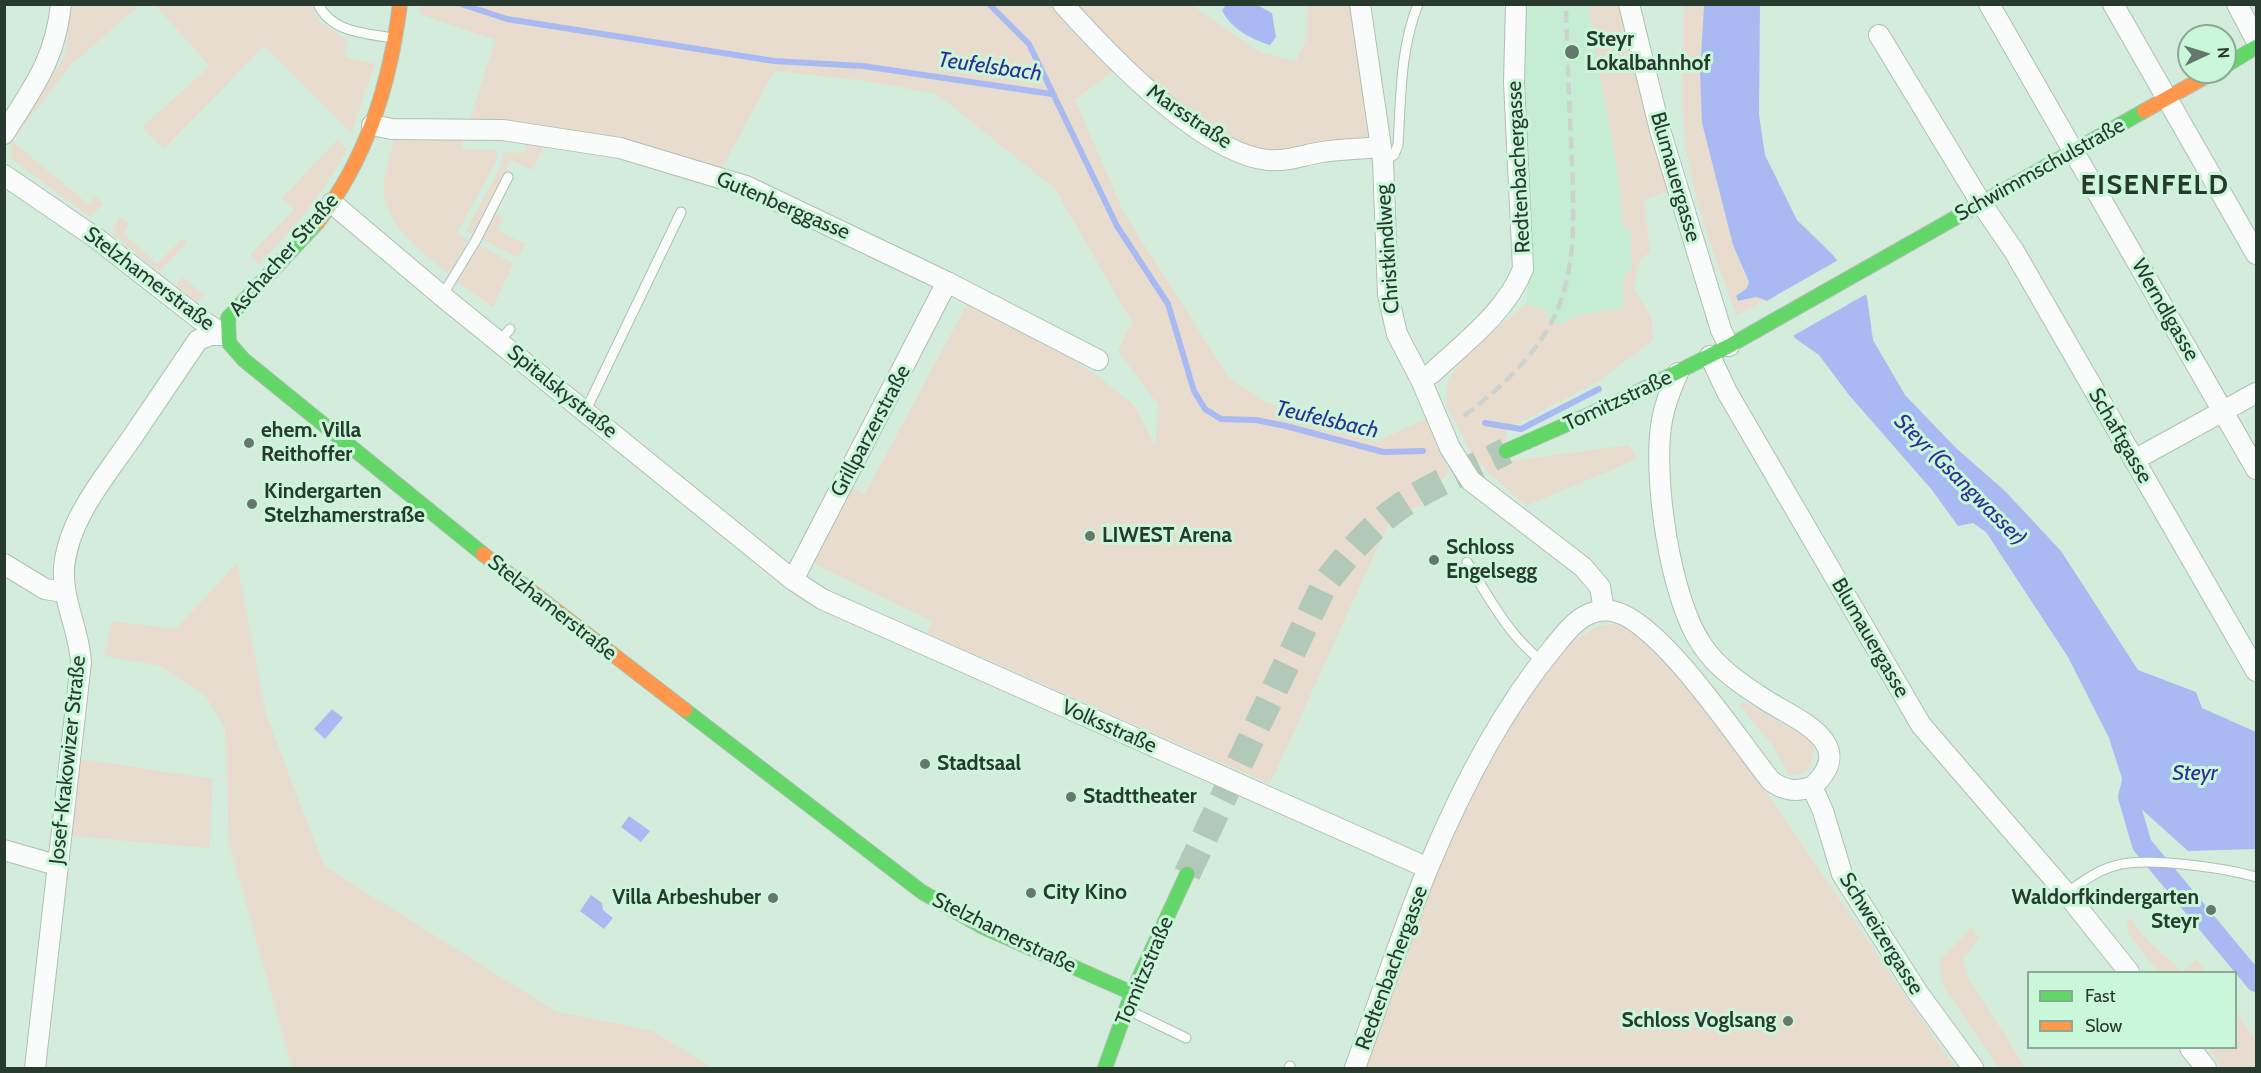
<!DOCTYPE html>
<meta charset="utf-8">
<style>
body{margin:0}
#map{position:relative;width:2261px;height:1073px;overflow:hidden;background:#d4ecdc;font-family:Cabin,sans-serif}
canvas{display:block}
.frame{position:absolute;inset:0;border:6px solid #28392e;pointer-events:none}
.legend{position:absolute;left:2027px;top:971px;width:210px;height:78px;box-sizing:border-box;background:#caf7d9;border:2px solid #89ab95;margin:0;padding:8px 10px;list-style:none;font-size:18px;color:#28392e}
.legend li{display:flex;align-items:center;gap:12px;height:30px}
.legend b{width:30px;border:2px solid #89ab95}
.north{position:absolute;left:2177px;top:24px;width:60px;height:60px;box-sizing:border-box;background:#caf7d9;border:2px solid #89ab95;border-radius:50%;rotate:86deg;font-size:16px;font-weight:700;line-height:24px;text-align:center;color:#28392e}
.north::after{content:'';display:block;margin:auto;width:21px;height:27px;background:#64786b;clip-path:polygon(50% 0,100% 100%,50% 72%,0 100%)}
</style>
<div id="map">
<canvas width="2261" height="1073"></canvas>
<div class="frame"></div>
<ul class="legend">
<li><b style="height:8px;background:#63d668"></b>Fast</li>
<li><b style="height:8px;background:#ff974d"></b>Slow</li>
</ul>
<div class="north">N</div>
</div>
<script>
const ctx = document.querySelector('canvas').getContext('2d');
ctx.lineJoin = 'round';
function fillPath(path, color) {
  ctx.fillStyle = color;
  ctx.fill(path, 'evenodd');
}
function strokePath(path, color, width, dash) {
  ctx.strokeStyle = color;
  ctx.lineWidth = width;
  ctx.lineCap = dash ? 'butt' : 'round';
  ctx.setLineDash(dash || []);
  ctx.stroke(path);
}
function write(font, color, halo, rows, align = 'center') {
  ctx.font = font + ' Cabin,sans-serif';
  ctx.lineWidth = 6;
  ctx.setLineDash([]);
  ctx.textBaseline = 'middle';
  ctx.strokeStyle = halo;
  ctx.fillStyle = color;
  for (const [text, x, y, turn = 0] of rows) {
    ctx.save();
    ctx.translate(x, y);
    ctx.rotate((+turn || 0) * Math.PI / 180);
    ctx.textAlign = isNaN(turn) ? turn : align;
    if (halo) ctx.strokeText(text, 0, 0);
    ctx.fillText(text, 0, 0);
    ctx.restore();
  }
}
fillPath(new Path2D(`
 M1520,5H1589L1593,38L1620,180L1623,227L1630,230L1632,268L1624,276L1623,308L1582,314L1561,324L1546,320L1548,311L1526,304L1531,258Z`), '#c5edd3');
fillPath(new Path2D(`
 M1048,4L1063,15L1113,71L1075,100L1124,213L1228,376L1265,402L1378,441L1425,419L1449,471L1422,504L1389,522L1270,784L927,633L932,621L812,563L850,487L865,494L967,304L1064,354L1104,381L1134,405L1155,446L1159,406L1118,351L1132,322L1055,189L951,105L934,93L858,80L774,71L721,170L470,120L495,40L420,14V5Z
 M72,5H139L70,66L12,141L88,204L95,196L103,203L92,216H88L9,157L12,141L64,57Z
 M155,5H310L320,22L346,39L345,57L375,64L351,133L264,46L164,149L142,127L210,66Z
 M1074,5H1192L1260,52L1296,61L1306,40L1307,5H1352L1368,139C1356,140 1343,138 1331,140C1313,142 1294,149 1276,150C1213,152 1116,48 1074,5Z
 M1589,5H1623L1668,191L1644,200L1650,252L1640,259L1633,286L1652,320L1653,340L1599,381L1509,428L1505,438L1511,461L1629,445L1637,459L1526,506L1475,460L1446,405L1448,380L1468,352L1526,304L1549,311L1546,320L1561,324L1582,314L1623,308L1624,276L1632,268L1630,230L1623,227C1619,152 1597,79 1589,5Z
 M1683,5H1704L1700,73L1702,123L1733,245L1749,282L1747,288L1739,292L1738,301L1756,297L1765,300L1737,315C1714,256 1690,193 1684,129C1680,88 1684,45 1683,5Z
 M463,135L462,149L497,150L496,162L457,233L468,240L449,274C421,252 380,222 384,182C386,167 391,151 395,136Z
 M338,139L347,150C321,197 296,226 259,264L250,255L294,209L282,198Z
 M527,140H546L533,170L511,160L472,235L466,231L502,164L504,152L525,153Z
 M494,212L503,218L497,230L525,244L518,258L481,239Z
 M120,217L129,224L123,233L157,264L183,238L187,243L159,272L115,236L113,228Z
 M478,244L513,264L493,307L457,282Z
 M183,277L204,295L197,302L176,285Z
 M237,563L266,714L324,866L555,1011L653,1031L709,1066L708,1068H292L229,843L225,729L205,695L158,665L104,656L112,621L176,629Z
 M1616,623L1647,638L1721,726L1955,1068H1366L1440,853L1516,711L1572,642L1596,627Z
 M1744,702L1811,740L1814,752L1809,769L1801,774L1789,775L1773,746L1739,705Z
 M81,759L213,779L209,848L72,836Z
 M2130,918L2146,939L2182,972L2197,960L2206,972H2158L2128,933L2127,922Z
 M1971,928L1979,938L1963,959L1968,978L2026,1068H1999L1943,986L1939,961Z
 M2236,1012L2256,1040V1068H2221L2209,1048H2236Z`), '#e8dcce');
fillPath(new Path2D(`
 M1227,4L1257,5L1272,13L1276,37L1270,45C1252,40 1229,27 1222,10Z
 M1704,5H1760L1759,115L1765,155L1797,220L1832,254L1867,297L1873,340L1905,395L1956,448L2005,491L2061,551L2138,670L2196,692L2202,708L2256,732V849L2188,851L2128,797L2109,738L2068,657L1986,532L1973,523L1958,526L1932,490L1849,395L1819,355L1796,339L1765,300L1756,297L1738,301L1736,296L1747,288L1749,282L1733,245L1702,123L1700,73Z
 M332,709L343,718L325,739L314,729Z
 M629,816L650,831L641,842L621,827Z
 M591,895L602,903L603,910L613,918L604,929L580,911Z`), '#a9baf3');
fillPath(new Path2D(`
 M1840,259L1868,293L1791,337L1763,303Z`), '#d4ecdc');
strokePath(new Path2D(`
 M461,4L507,19L774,61L863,66L1052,94
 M989,4L1029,44L1117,226L1168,304L1194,391L1205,409L1221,419L1256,420L1286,426L1383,452L1423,451
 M1485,423L1521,429L1599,389`), '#a9baf3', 6);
strokePath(new Path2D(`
 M2135,770L2128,797L2142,845L2256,982`), '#a9baf3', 20);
strokePath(new Path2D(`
 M1187,874L1324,585C1344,559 1365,533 1391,513C1424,487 1468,471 1506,451`), '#b2c8b9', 27, [27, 14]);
const lane = new Path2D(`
 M318,4C332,33 365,33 393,38
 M1383,161L1394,155L1398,145C1401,97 1400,50 1418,4
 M442,296L476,240L508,177
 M499,342L510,329
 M586,410L681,212
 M1467,562C1488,596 1510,638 1542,661
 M2066,893C2081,883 2096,871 2114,866C2144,856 2225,868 2256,877
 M1128,1010L1186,1038
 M1289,1068L1290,1066`);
const street = new Path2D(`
 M1063,4C1107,53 1201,153 1268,160C1287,162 1303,155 1322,152C1341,149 1361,149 1381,147
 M1360,4L1383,161L1388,295L1397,334L1421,380L1450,448L1471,481L1583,567L1600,587L1604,610
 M1629,4L1660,130L1721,330L1729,346
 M1989,4L2256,469
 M2113,4L2256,254
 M2237,4L2256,40
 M1879,35L1981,203L2014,251L2256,671
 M372,125L392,129L503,130L620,148L746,186L947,282L1098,360
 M4,134C33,87 55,61 61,4
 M4,175L96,238L201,320L225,335
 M332,203L442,296L793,580L822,599L1428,868
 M1710,356L1727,392L1921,725L2066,893L2129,972
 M1421,380L1432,373C1465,342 1506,312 1523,269L1514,82L1516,4
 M2134,460L2256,393
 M4,564L45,589L64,592
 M793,580L947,282
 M1812,787L1823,811L1842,874L1918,993L1973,1068
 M4,850L56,865
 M2190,1048L2206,1068
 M35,1068L81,662C79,629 62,601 64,568C68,520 104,478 131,439C153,406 176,373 198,340L211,335H225
 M1355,1068C1379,1002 1401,934 1428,868C1460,791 1500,712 1553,648C1562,637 1572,623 1585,616C1594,611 1606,609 1616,612C1664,626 1738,740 1771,781C1785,791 1796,792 1812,787C1861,742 1794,719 1764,699C1741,684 1717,668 1702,645C1670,599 1652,475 1662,420C1665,404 1671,388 1678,373`);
const fast = new Path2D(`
 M2225,66L2256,47
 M317,223L228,318L229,343L244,360L483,554
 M1506,451L1620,401L1729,346L2144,111
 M685,710L922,892L983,927L1132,993
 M1105,1068L1132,993L1187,874`);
const slow = new Path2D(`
 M2144,111L2214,72
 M317,223C367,159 390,84 400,4
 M483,554L685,710`);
strokePath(lane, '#aec0b4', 11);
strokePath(street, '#aec0b4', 22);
strokePath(fast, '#aec0b4', 16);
strokePath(slow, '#aec0b4', 16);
strokePath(lane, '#f9fcfa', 9);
strokePath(street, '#f9fcfa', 20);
strokePath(fast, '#63d668', 14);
strokePath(slow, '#ff974d', 14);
strokePath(new Path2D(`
 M1464,416C1495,392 1525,366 1546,332C1581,275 1573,205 1571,141C1569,95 1567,50 1566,4`), '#ccd2ce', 4.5, [12, 6]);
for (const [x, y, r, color] of [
 [1572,52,8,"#64786b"],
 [249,443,6,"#64786b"],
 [252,504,6,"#64786b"],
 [1090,536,6,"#64786b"],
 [1434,560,6,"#64786b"],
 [925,764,6,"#64786b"],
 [1071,797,6,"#64786b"],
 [1031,893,6,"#64786b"],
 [773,898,6,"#64786b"],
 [2211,910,6,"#64786b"],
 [1788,1021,6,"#64786b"]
]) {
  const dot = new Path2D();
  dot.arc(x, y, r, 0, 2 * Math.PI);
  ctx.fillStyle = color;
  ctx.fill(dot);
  strokePath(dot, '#caf7d9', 2);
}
write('bold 21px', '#28392e', '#caf7d9', [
 ["Steyr",1586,40],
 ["Lokalbahnhof",1586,64],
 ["ehem. Villa",261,431],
 ["Reithoffer",261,455],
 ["Kindergarten",264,492],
 ["Stelzhamerstraße",264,516],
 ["LIWEST Arena",1102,536],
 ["Schloss",1446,548],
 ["Engelsegg",1446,572],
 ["Stadtsaal",937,764],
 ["Stadttheater",1083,797],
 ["City Kino",1043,893],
 ["Villa Arbeshuber",761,898,"right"],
 ["Waldorfkindergarten",2199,898,"right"],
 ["Steyr",2199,922,"right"],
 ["Schloss Voglsang",1776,1021,"right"]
], 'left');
write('21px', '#28392e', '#caf7d9', [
 ["Marsstraße",1189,117,34],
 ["Redtenbachergasse",1519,167,-93],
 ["Schwimmschulstraße",2040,170,-29],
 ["Blumauergasse",1675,177,74],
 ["Gutenberggasse",783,206,23],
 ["Christkindlweg",1388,249,-94],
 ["Aschacher Straße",284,255,-49],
 ["Stelzhamerstraße",149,279,37],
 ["Werndlgasse",2165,310,60],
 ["Spitalskystraße",562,392,39],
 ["Tomitzstraße",1618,401,-25],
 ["Grillparzerstraße",871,431,-62],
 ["Schaftgasse",2120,436,60],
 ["Stelzhamerstraße",552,608,38],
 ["Blumauergasse",1870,638,60],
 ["Volksstraße",1109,727,24],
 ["Josef-Krakowizer Straße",68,760,-84],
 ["Stelzhamerstraße",1004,933,26],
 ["Schweizergasse",1881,934,58],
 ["Redtenbachergasse",1392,968,-70],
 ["Tomitzstraße",1145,971,-67]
]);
write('italic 22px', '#2f2e92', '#caf7d9', [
 ["Teufelsbach",990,67,8],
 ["Teufelsbach",1327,420,13],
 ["Steyr (Gsangwasser)",1960,480,45],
 ["Steyr",2195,774]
]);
ctx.letterSpacing = '1.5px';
write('bold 27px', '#28392e', '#caf7d9', [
 ["EISENFELD",2155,186]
]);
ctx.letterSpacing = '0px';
</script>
